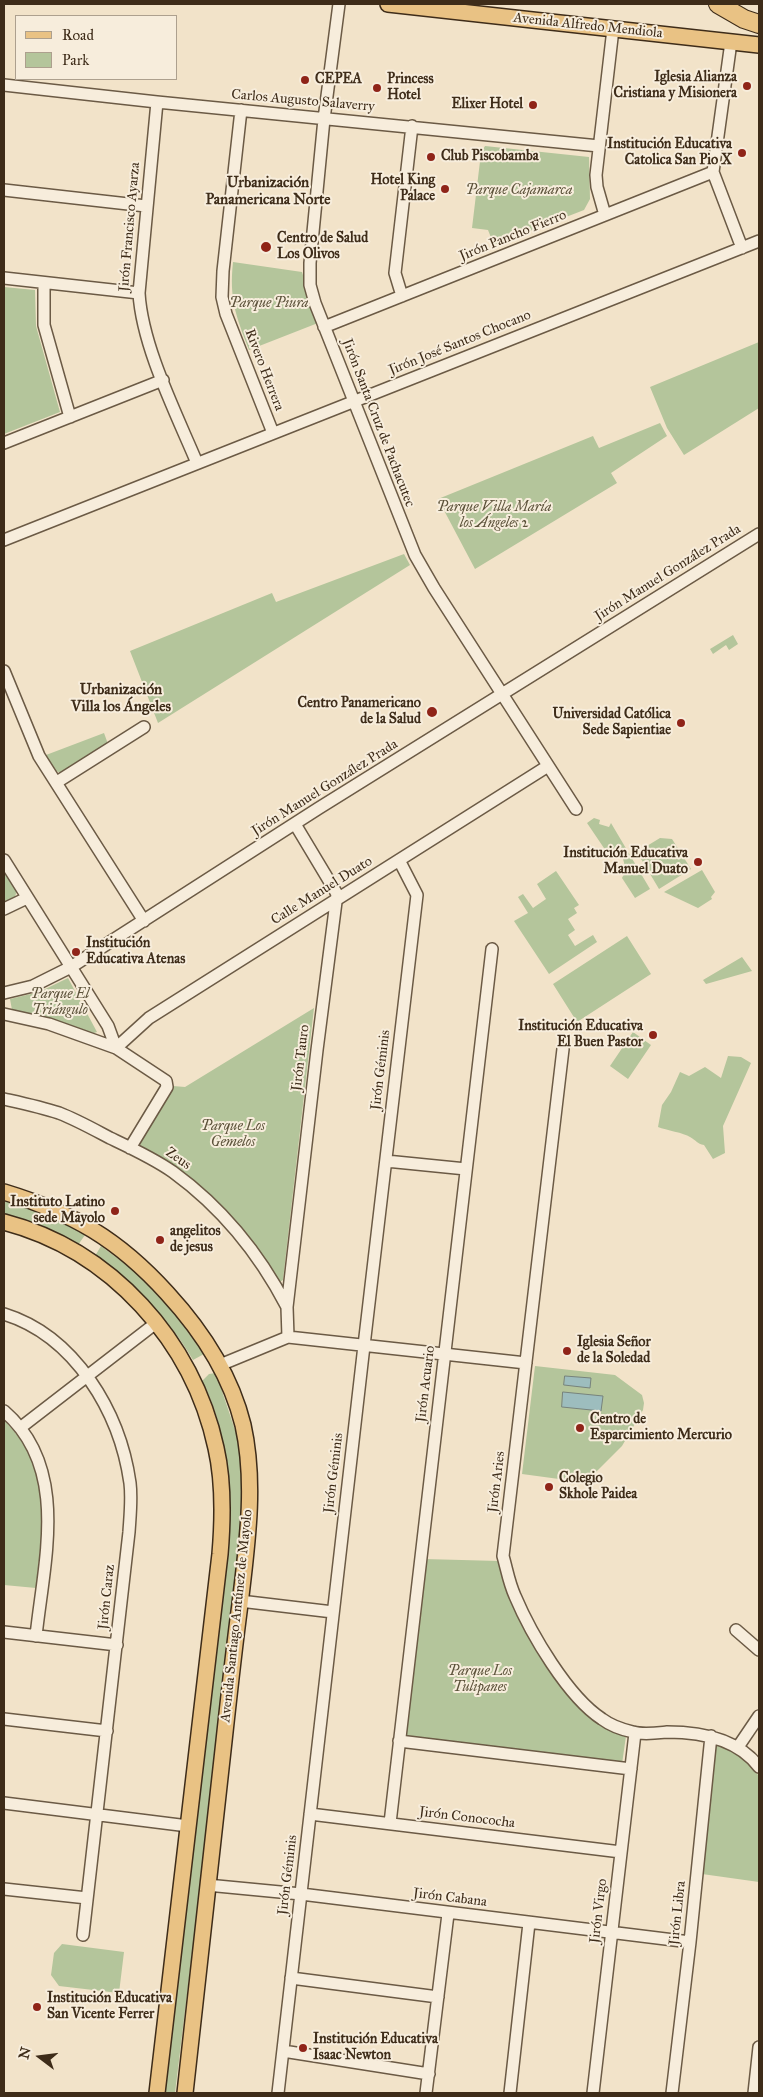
<!DOCTYPE html>
<meta charset="utf-8">
<style>
body{margin:0}
#map{position:relative;width:763px;height:2097px;overflow:hidden;background:#f2e3c9;font-family:"IM FELL Great Primer",serif}
canvas{display:block}
.frame{position:absolute;inset:0;border:5px solid #3e2c19;pointer-events:none}
.legend{position:absolute;left:15px;top:15px;width:162px;height:65px;box-sizing:border-box;background:#f7eddc;border:1px solid #ada08e;margin:0;padding:6px 9px;list-style:none;font-size:15px;color:#3e2c19}
.legend li{display:flex;align-items:center;gap:10px;height:25px}
.legend b{width:25px;border:1px solid #ada08e}
.north{position:absolute;left:15px;top:2032px;width:50px;height:50px;-webkit-text-stroke:4px #f7eddc;paint-order:stroke;rotate:285deg;font-size:14px;font-weight:700;line-height:20px;text-align:center;color:#3e2c19}
.north::after{content:'';display:block;margin:auto;width:18px;height:22px;background:#3e2c19;clip-path:polygon(50% 0,100% 100%,50% 72%,0 100%)}
</style>
<div id="map">
<canvas width="763" height="2097"></canvas>
<div class="frame"></div>
<ul class="legend">
<li><b style="height:6px;background:#e9c284"></b>Road</li>
<li><b style="height:14px;background:#b4c59b"></b>Park</li>
</ul>
<div class="north">N</div>
</div>
<script>
const ctx = document.querySelector('canvas').getContext('2d');
ctx.lineJoin = 'round';
function fillPath(path, color) {
  ctx.fillStyle = color;
  ctx.fill(path, 'evenodd');
}
function strokePath(path, color, width, dash) {
  ctx.strokeStyle = color;
  ctx.lineWidth = width;
  ctx.lineCap = dash ? 'butt' : 'round';
  ctx.setLineDash(dash || []);
  ctx.stroke(path);
}
function write(font, color, halo, rows, align = 'center') {
  ctx.font = font + ' "IM FELL Great Primer",serif';
  ctx.lineWidth = 4;
  ctx.setLineDash([]);
  ctx.textBaseline = 'middle';
  ctx.strokeStyle = halo;
  ctx.fillStyle = color;
  for (const [text, x, y, turn = 0] of rows) {
    ctx.save();
    ctx.translate(x, y);
    ctx.rotate((+turn || 0) * Math.PI / 180);
    ctx.textAlign = isNaN(turn) ? turn : align;
    if (halo) ctx.strokeText(text, 0, 0);
    ctx.fillText(text, 0, 0);
    ctx.restore();
  }
}
fillPath(new Path2D(`
 M485,146L589,157L590,199L584,210L494,245L488,230L472,228L481,153Z
 M233,262L302,272L318,323L249,350C236,316 229,299 233,262Z
 M4,287L35,290L36,326L60,412L4,434Z
 M759,342V408L684,455L667,428L650,387Z
 M660,423L667,436L611,473L617,483L475,569L438,499L593,436L599,448Z
 M404,554L410,565L158,723L130,651L272,593L276,602Z
 M733,635L738,644L729,650L726,645L713,654L710,649Z
 M104,733L108,744L61,773L56,771L46,755Z
 M594,818L600,820L599,824L609,827L611,823L650,889L635,898L622,878L626,870L623,859L617,854H608L587,823Z
 M660,838L672,839L691,869L659,889L637,852Z
 M4,869L17,890L15,897L4,902Z
 M702,870L715,892L711,897L712,899L698,908L664,892Z
 M556,871L579,905L574,908L577,913L568,919L575,930L568,935L575,946L593,935L597,942L549,974L514,921L528,913L518,897L523,894L533,908L546,899L537,884Z
 M627,936L651,974L577,1022L553,984Z
 M742,957L752,971L706,984L703,980Z
 M68,978L97,1032L94,1033L12,1010L10,999L39,992Z
 M314,1008L283,1280L278,1283L244,1237L140,1149V1143L173,1086L185,1087Z
 M633,1032L651,1045L628,1079L610,1066Z
 M728,1056L741,1057L751,1063L723,1126L725,1153L713,1159L704,1145C697,1144 696,1140 690,1137C684,1133 666,1130 658,1127L662,1105L671,1092L680,1072L689,1076L705,1067L721,1078Z
 M4,1201C33,1209 59,1220 85,1235L78,1245L56,1232L4,1214Z
 M101,1246L137,1273L176,1316L204,1354L193,1360C177,1332 155,1307 132,1284C121,1273 107,1265 95,1256Z
 M535,1366L615,1375L642,1395L644,1403L643,1410L622,1446L591,1477L559,1479L522,1474Z
 M216,1373L238,1439L243,1486V1534L175,2093H164L229,1541C228,1484 229,1432 202,1381L209,1374Z
 M4,1420C54,1471 43,1524 36,1588L4,1585Z
 M424,1559L499,1561L538,1644L604,1724L626,1736L622,1764L406,1738Z
 M716,1742C733,1751 751,1759 759,1777V1882L702,1874Z
 M62,1944L124,1952L119,1993L59,1986L51,1975L54,1953Z`), '#b4c59b');
const water = new Path2D(`
 M565,1376L591,1378L590,1388L564,1385Z
 M563,1392L603,1396L601,1411L562,1407Z`);
fillPath(water, '#9dbdbe');
strokePath(water, '#77837c', 1);
const minor = new Path2D(`
 M339,4L324,119L310,263V285L315,303L415,555L434,588L576,809
 M731,42L713,172L742,248
 M4,85L157,102L599,146
 M157,102L139,293C142,346 176,413 197,463
 M241,110L223,271L222,297L226,314L273,433
 M4,190L146,206
 M605,215L597,187L596,175L613,29
 M4,278L139,293
 M44,283V325L70,417
 M402,296L395,273L412,126
 M324,327L713,172
 M4,443L163,380
 M4,540L759,241
 M4,671L39,756L144,921
 M57,782L144,727
 M4,860L108,1026L116,1048L149,1018L548,766
 M4,909L27,898
 M4,993L33,986L71,967L319,808L759,534
 M4,1014L49,1024L116,1048L166,1081L167,1087L130,1148
 M563,1049L503,1556C507,1570 509,1583 515,1596C531,1634 568,1697 602,1719C610,1725 624,1730 633,1732C643,1735 657,1733 667,1732C701,1732 738,1739 759,1767
 M4,1099C22,1103 41,1107 59,1113C77,1120 93,1129 110,1138C131,1148 153,1158 173,1172C221,1207 260,1255 287,1307
 M386,1161L466,1169
 M4,1314C75,1336 120,1412 130,1483C132,1499 130,1516 129,1532L83,1935
 M288,1337L287,1307L317,1050L337,894L295,824
 M220,1365L288,1337L526,1363
 M4,1411C70,1468 44,1560 36,1636
 M20,1428L156,1323
 M240,1601L333,1612
 M736,1630L759,1650
 M4,1632L117,1645
 M4,1719L107,1731
 M399,1741L631,1769
 M738,1747L759,1716
 M4,1803L188,1826
 M310,1814L621,1852
 M390,1823L492,949
 M207,1885L301,1894L690,1942
 M4,1889L87,1898
 M291,1978L438,1997
 M283,2051L429,2074
 M278,2093L365,1337L417,895L399,860
 M426,2093L448,1914
 M510,2093L529,1923
 M593,2093L635,1733
 M672,2093L690,1942L711,1736
 M754,2093L759,2047`);
const major = new Path2D(`
 M388,4L759,45
 M4,1192C73,1213 118,1239 167,1293C201,1330 231,1376 243,1425C256,1483 247,1545 240,1604C234,1649 229,1695 224,1741C210,1859 197,1976 185,2093
 M4,1222C111,1250 193,1341 216,1448C224,1483 223,1519 220,1554L157,2093`);
const highway = new Path2D(`
 M718,4L744,19L759,24`);
strokePath(minor, '#6b5a45', 14);
strokePath(major, '#3e2c19', 18);
strokePath(highway, '#3e2c19', 20);
strokePath(minor, '#f7eddc', 11);
strokePath(major, '#e9c284', 15);
strokePath(highway, '#e9c284', 18);
for (const [x, y, r, color] of [
 [305,80,5,"#8f2418"],
 [747,86,5,"#8f2418"],
 [377,88,5,"#8f2418"],
 [533,105,5,"#8f2418"],
 [742,153,5,"#8f2418"],
 [431,157,5,"#8f2418"],
 [445,189,5,"#8f2418"],
 [266,247,6,"#8f2418"],
 [432,712,6,"#8f2418"],
 [681,723,5,"#8f2418"],
 [698,862,5,"#8f2418"],
 [76,952,5,"#8f2418"],
 [653,1035,5,"#8f2418"],
 [115,1211,5,"#8f2418"],
 [160,1240,5,"#8f2418"],
 [567,1351,5,"#8f2418"],
 [580,1428,5,"#8f2418"],
 [549,1487,5,"#8f2418"],
 [37,2007,5,"#8f2418"],
 [303,2048,5,"#8f2418"]
]) {
  const dot = new Path2D();
  dot.arc(x, y, r, 0, 2 * Math.PI);
  ctx.fillStyle = color;
  ctx.fill(dot);
  strokePath(dot, '#f7eddc', 2);
}
write('14px', '#3e2c19', '#f7eddc', [
 ["Avenida Alfredo Mendiola",588,26,6],
 ["Carlos Augusto Salaverry",303,101,5],
 ["Jirón Francisco Ayarza",130,227,-85],
 ["Jirón Pancho Fierro",513,236,-22],
 ["Jirón José Santos Chocano",460,343,-22],
 ["Rivero Herrera",264,370,69],
 ["Jirón Santa Cruz de Pachacutec",378,423,69],
 ["Jirón Manuel González Prada",668,573,-32],
 ["Jirón Manuel González Prada",325,788,-32],
 ["Calle Manuel Duato",322,891,-32],
 ["Jirón Tauro",301,1058,-83],
 ["Jirón Géminis",381,1070,-83],
 ["Zeus",178,1159,35],
 ["Jirón Acuario",426,1384,-83],
 ["Jirón Géminis",334,1473,-83],
 ["Jirón Aries",497,1482,-83],
 ["Jirón Caraz",107,1597,-84],
 ["Avenida Santiago Antúnez de Mayolo",237,1616,-84],
 ["Jirón Conococha",467,1818,7],
 ["Jirón Géminis",288,1875,-83],
 ["Jirón Cabana",450,1898,7],
 ["Jirón Virgo",599,1911,-83],
 ["Jirón Libra",678,1913,-84]
]);
write('bold 14px', '#3e2c19', '#f7eddc', [
 ["Iglesia Alianza",737,78,"right"],
 ["Cristiana y Misionera",737,94,"right"],
 ["CEPEA",315,80],
 ["Princess",387,80],
 ["Hotel",387,96],
 ["Elixer Hotel",523,105,"right"],
 ["Institución Educativa",732,145,"right"],
 ["Catolica San Pio X",732,161,"right"],
 ["Club Piscobamba",441,157],
 ["Hotel King",435,181,"right"],
 ["Palace",435,197,"right"],
 ["Centro de Salud",277,239],
 ["Los Olivos",277,255],
 ["Centro Panamericano",421,704,"right"],
 ["de la Salud",421,720,"right"],
 ["Universidad Católica",671,715,"right"],
 ["Sede Sapientiae",671,731,"right"],
 ["Institución Educativa",688,854,"right"],
 ["Manuel Duato",688,870,"right"],
 ["Institución",86,944],
 ["Educativa Atenas",86,960],
 ["Institución Educativa",643,1027,"right"],
 ["El Buen Pastor",643,1043,"right"],
 ["Instituto Latino",105,1203,"right"],
 ["sede Mayolo",105,1219,"right"],
 ["angelitos",170,1232],
 ["de jesus",170,1248],
 ["Iglesia Señor",577,1343],
 ["de la Soledad",577,1359],
 ["Centro de",590,1420],
 ["Esparcimiento Mercurio",590,1436],
 ["Colegio",559,1479],
 ["Skhole Paidea",559,1495],
 ["Institución Educativa",47,1999],
 ["San Vicente Ferrer",47,2015],
 ["Institución Educativa",313,2040],
 ["Isaac Newton",313,2056]
], 'left');
write('italic 14px', '#5c523a', '#f7eddc', [
 ["Parque Cajamarca",519,191],
 ["Parque Piura",269,304],
 ["Parque Villa María",494,508],
 ["los Ángeles 2",494,524],
 ["Parque El",60,995],
 ["Triángulo",60,1011],
 ["Parque Los",233,1127],
 ["Gemelos",233,1143],
 ["Parque Los",480,1672],
 ["Tulipanes",480,1688]
]);
write('bold 15px', '#3e2c19', '#f7eddc', [
 ["Urbanización",268,183],
 ["Panamericana Norte",268,200],
 ["Urbanización",121,690],
 ["Villa los Ángeles",121,707]
]);
</script>
